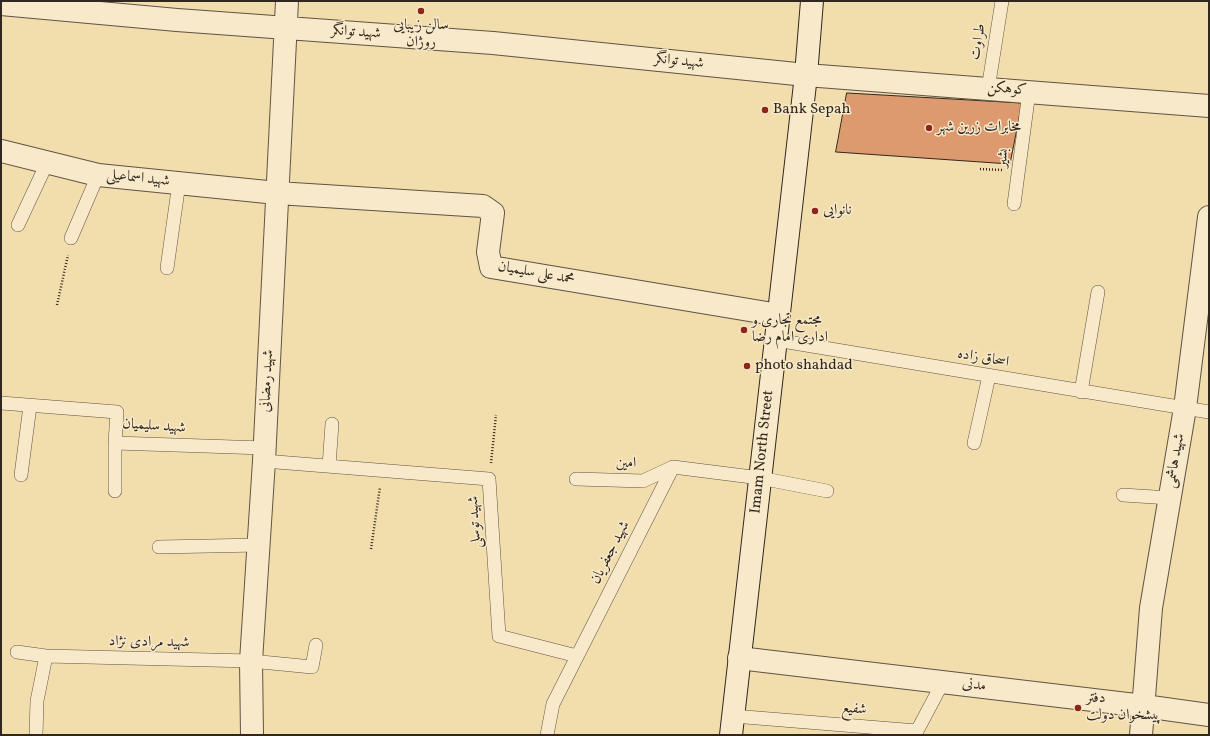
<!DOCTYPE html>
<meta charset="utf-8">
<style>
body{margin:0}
#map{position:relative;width:1210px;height:736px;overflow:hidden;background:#f2ddad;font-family:Vollkorn,serif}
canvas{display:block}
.frame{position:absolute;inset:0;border:2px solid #30271e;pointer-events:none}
</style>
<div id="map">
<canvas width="1210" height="736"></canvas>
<div class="frame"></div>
</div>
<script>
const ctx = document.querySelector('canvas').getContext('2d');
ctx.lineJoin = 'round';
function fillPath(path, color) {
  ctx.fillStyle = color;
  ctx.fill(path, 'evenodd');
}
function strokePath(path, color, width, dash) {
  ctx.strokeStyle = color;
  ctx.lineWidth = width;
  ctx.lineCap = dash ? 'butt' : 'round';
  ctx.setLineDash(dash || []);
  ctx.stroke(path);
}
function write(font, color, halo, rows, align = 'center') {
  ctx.font = font + ' Vollkorn,Amiri,serif';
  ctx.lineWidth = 3;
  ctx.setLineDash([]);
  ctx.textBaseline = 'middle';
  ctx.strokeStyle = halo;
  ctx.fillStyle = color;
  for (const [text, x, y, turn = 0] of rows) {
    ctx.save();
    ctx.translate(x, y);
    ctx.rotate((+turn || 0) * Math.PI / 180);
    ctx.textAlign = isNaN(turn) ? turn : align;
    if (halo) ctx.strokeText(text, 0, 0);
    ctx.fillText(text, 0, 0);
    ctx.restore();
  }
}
const building = new Path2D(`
 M847,93L1022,103L1010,164L836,152Z`);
fillPath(building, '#de9a6f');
strokePath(building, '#30271e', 1);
const lane = new Path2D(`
 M988,89L1002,1
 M1014,204L1029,92
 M18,225L47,163
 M71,238L98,175
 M167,268L179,183
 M776,340L1209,412
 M1081,392L1098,292
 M1,403L117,412L115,443L264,448
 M115,443V491
 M974,443L989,376
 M264,461L489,479L499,636L577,656
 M329,466L332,424
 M21,475L30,406
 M576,479L643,481L673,467
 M1123,495L1170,498
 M159,547L259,545
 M17,652L46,656L251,661L312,667L316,645
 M733,716L917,731L943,682
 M36,735L37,701L46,656
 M547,735L553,704L673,467L760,478L827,491`);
const street = new Path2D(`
 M1,4L177,20L493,43L806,75L1209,106
 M1,151L98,175L277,193L483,206L493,213L488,252L491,267L779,315
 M739,658L1144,706L1209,715
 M252,735L251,661L264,461L287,1
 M1141,735L1151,608L1185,408L1209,217`);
const secondary = new Path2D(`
 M731,735L806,75L812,1`);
strokePath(lane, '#605442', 14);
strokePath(street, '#605442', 24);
strokePath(secondary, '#30271e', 24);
strokePath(new Path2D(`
 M980,169L1002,170
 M57,305L68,255
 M491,463L496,415
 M371,549L380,487`), '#30271e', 2.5, [1, 2]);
strokePath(lane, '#f7e9ca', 13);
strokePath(street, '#f7e9ca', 22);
strokePath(secondary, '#f7e9ca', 22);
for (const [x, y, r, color] of [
 [421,11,4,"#8f2418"],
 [765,110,4,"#8f2418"],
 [929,128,4,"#8f2418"],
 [815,211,4,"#8f2418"],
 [744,330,4,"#8f2418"],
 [747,366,4,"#8f2418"],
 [1078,708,4,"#8f2418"]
]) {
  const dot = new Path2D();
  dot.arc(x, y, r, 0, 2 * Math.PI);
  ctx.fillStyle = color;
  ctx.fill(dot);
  strokePath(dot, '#f7e9ca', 1.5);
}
write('15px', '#30271e', '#f7e9ca', [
 ["سالن زیبایی",421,26,"center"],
 ["روژان",421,43,"center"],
 ["Bank Sepah",773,110],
 ["مخابرات زرین شهر",937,128],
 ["نانوایی",823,211],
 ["مجتمع تجاری و",752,321],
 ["اداری امام رضا",752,338],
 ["photo shahdad",755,366],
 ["دفتر",1086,699],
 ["پیشخوان دولت",1086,716]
], 'left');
write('15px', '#30271e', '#f7e9ca', [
 ["شهید توانگر",356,33,4],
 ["طراوت",979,42,-81],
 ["شهید توانگر",679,62,6],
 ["کوهکن",1007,90,4],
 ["بشیر",1004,158,-83],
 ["شهید اسماعیلی",138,179,6],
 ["محمد علی سلیمیان",536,274,10],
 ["اسحاق زاده",983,359,10],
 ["شهید رمضانی",268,381,-87],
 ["شهید سلیمیان",154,427,4],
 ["Imam North Street",763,452,-84],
 ["شهید هاشمی",1176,461,-80],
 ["امین",626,464],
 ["شهید توسلی",476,522,-94],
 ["شهید جعفریان",611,553,-63],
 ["شهید مرادی نژاد",149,643,1],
 ["مدنی",974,686,7],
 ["شفیع",854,710,5]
]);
</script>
